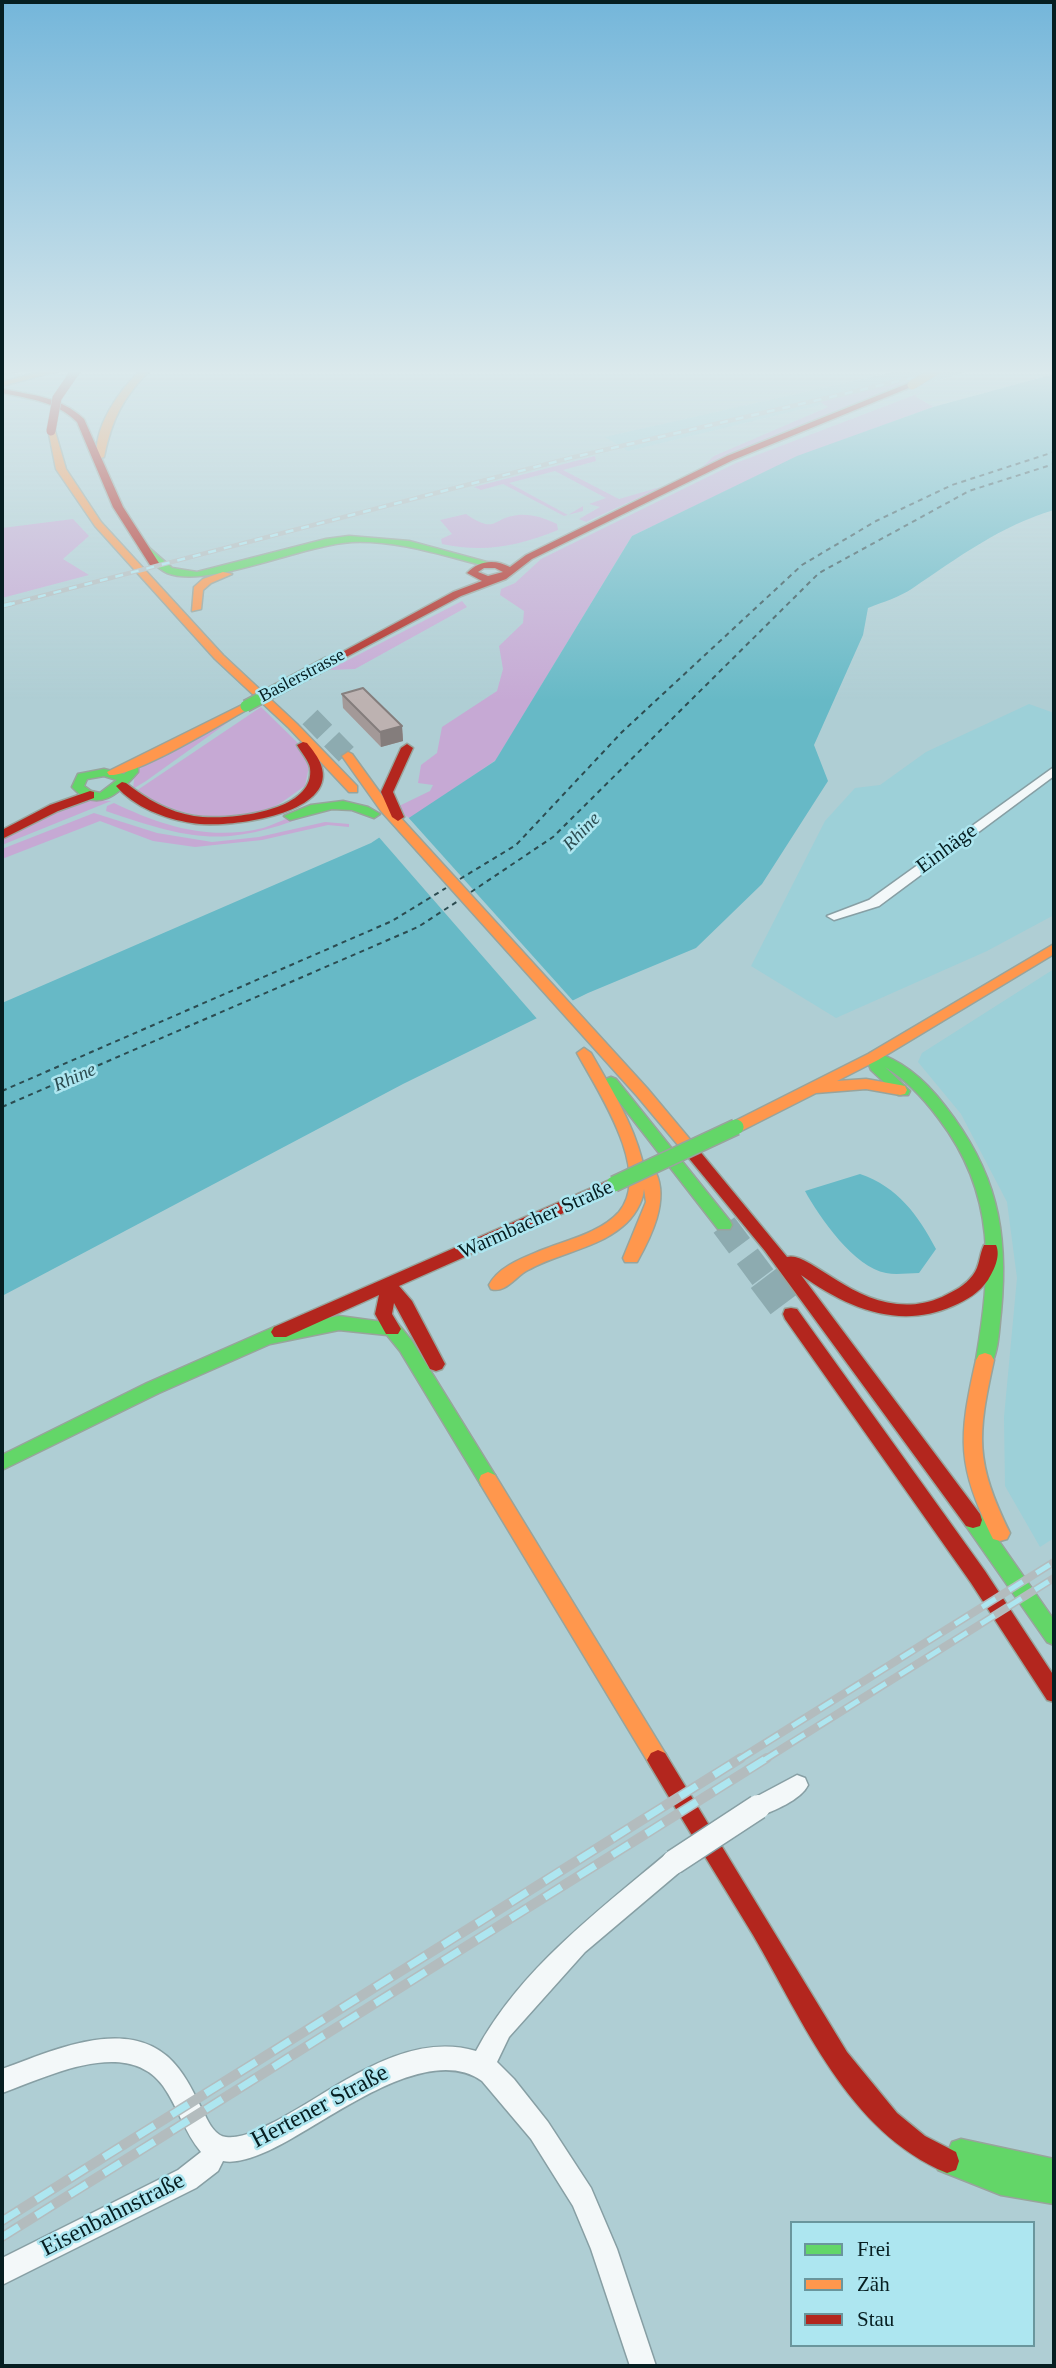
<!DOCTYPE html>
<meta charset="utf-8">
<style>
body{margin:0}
#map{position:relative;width:1056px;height:2368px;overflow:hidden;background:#afced4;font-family:Georgia,serif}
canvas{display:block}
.frame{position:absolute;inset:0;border:4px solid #061e21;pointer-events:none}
.legend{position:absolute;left:790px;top:2221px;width:245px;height:126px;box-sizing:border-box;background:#ade6f0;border:2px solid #6a969d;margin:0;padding:9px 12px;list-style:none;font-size:21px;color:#061e21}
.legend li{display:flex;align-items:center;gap:14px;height:35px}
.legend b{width:35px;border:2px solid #6a969d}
</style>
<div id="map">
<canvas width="1056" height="2368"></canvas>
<div class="frame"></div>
<ul class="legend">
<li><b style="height:9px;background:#63d668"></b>Frei</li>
<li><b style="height:9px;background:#ff974d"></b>Zäh</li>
<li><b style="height:9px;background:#b3261e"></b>Stau</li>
</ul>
</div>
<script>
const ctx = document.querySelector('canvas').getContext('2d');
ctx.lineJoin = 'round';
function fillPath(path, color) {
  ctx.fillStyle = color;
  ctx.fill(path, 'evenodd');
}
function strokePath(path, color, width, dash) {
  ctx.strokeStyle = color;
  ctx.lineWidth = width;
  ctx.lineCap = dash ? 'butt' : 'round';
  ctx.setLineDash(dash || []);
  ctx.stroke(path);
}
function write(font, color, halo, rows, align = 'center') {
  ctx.font = font + ' Georgia,serif';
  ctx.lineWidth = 5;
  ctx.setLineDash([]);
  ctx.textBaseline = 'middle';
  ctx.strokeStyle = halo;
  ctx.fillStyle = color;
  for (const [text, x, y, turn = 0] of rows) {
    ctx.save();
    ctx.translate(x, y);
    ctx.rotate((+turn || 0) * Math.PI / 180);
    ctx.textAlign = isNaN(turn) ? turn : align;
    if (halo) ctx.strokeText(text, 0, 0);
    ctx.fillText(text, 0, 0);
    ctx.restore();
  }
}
fillPath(new Path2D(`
 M907,369H975L940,380L882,390L628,451L605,437Z
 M1029,704L1054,713V915L987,951L836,1018L751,966L825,821L855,788L880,785L926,752Z
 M1054,969V1538L1040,1547L1005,1486L1004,1417L1017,1278L1007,1202L961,1114L918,1062L922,1053Z`), '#9dd0d8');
fillPath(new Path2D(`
 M915,379L701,468L714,456L828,407L820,402Z
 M925,391L915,396L933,407L797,457L632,536L496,760L407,821L397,807L430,791L433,785L418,783L421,765L437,753L442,727L497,691L503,669L499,646L523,623L524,611L500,595L501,589L515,583L541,559L736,463Z
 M595,456L596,461L563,470L619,499L664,486L586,522L579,519L600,507L589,504L606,498L555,471L509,483L568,515L583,506V511L564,516L503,484L481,490L474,487Z
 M466,514C497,535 491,518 518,515C533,514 544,518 557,524L558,530C519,546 484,553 442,544L441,539L452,534L440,520Z
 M73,519L89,536L63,559L89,575L2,598V528Z
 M462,601L467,607L355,669L329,670Z
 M261,707L302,747L310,762L305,786C293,794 281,804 268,810C228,828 171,814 136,791Z
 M234,718L146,781L133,789L135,772L147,764Z
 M92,800L111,801L2,845V840L62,808Z
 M114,803C162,826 209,841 263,828C277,824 301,810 314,813C227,848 193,841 106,811L107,806Z
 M94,813L157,833L212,842L259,837L325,822L349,824V827L328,825L262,840L195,847L153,841L100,821L2,859V849Z`), '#c6a9d4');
fillPath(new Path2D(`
 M1054,374V510C1002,525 957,558 913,588C900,597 883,602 868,608L863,635L814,745L828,781L762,884L696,948L588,993L403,1084L2,1296V1003L371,843L495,761L632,536L797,456L933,407Z
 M860,1174C898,1187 918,1215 936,1249L919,1273C908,1273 896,1275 886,1273C855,1268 819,1217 805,1191Z`), '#67b9c6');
fillPath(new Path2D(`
 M407,816L575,1003L539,1021L377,835Z`), '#afced4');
strokePath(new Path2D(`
 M460,879L516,845L622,732L802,565L876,521L952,485L1054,452
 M471,892L553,837L819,573L969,491L1054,464
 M2,1091L392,921L446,888
 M2,1107L418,927L458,901`), '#2c4c51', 2, [5, 4.5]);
strokePath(new Path2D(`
 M310,717L348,756`), '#8dabb0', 21, [21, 10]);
strokePath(new Path2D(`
 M724,1225L765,1280`), '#8dabb0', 26, [26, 13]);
strokePath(new Path2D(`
 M764,1278L791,1314`), '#8dabb0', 33, [33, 17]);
const street = new Path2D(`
 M18,369L17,371L2,374V370Z
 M1054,767V776L879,906L834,920L827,916L869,900Z
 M797,1775L805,1778L808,1785C801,1800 773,1811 758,1817L750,1814L747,1807L750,1800Z
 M674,1851L682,1854L685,1862L682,1870L585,1952L509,2037L497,2062L514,2079L548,2122L591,2188L617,2249L656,2366H630L591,2249L573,2206L531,2139L482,2081C425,2040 323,2126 270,2150C256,2156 238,2164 223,2161L218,2171L196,2188L2,2285V2258L178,2170L201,2152C184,2132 178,2107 163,2086C127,2036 47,2077 2,2093V2069C55,2050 136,2011 179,2069C190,2083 197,2100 205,2115C209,2124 216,2136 226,2137C243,2139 262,2128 276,2121C337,2089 404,2030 476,2051C519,1970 597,1912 666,1854Z`);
const fast = new Path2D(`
 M349,536L409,541L494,564L489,567C444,556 399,540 352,542C301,545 209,589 167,573C158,569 146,556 139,548L147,546L172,568L197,572L326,539Z
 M134,765L138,766V772C120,793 97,815 72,787L78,774L104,769L124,774ZM104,776L117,780L100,793L91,791L84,786L87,779Z
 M343,801L368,807L380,814L374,818L352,810L332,809L290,820L284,816L311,805Z
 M873,1052C903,1060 926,1081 945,1106C996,1171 1009,1230 1001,1312C999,1328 999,1350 991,1365L985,1367L979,1365L976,1360C991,1271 997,1195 939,1119C924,1099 907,1080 885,1067L910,1091L908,1095H898L871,1070L866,1057Z
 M611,1077L616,1079L730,1221L732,1225L730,1229H718L606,1085L604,1082L606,1079Z
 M339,1316L398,1324L412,1341L495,1475L497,1480L495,1485L488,1488L481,1485L400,1351L387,1335L339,1330L270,1344L159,1393L2,1470V1455L147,1383L274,1327Z
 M973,1512L980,1514L1054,1620V1645L1047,1642L966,1526L964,1520L966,1514Z
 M961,2139L1054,2159V2204L1001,2195L938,2170L935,2161L938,2152L949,2149L952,2142Z`);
const slow = new Path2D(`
 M51,369H66L2,386V382Z
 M142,369H151C123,398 112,418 104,457L97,459C93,427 119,390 142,369Z
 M48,429L55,431L66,469L101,522L223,655L297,724L357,786V792H349L289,728L215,659L95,526L56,469Z
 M223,572L232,574L211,583L203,590L201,609L192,611L194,587L203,579Z
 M246,703L252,706L250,708C224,722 133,778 109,775L107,772Z
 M348,752L352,754L389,805L647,1088L693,1143L696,1147L693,1151H683L637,1096L381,811L342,756Z
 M1054,944V954L878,1060L837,1081L866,1079L900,1085L905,1086L907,1090L905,1094L900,1095L866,1089L816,1093L741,1131L736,1132L728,1127L731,1123L868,1054Z
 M584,1048L591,1053C613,1092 637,1129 645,1173H656C669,1201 651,1237 637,1262H625L623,1258L646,1202L644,1189C643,1203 633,1218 623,1226C596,1249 558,1253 528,1270C516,1276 505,1294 491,1289L489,1285C499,1266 523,1258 542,1250C567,1240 600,1233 619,1212C653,1172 597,1090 577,1053Z
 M985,1353L991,1355L994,1360C977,1437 975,1461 1010,1533L1007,1539L1000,1541L993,1539C957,1464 958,1440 976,1360L979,1355Z
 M488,1472L495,1475L665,1753L669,1760L665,1767L658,1770L651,1767L481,1485L479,1480L481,1475Z`);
const jam = new Path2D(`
 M909,383L916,385L733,460L532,559L506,579L461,596L333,664L324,662L453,592L482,581L467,573C479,560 495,559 510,567L526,555L727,456ZM484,568H495L503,572L488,576L478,572Z
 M2,389C32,395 61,397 84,419L123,507L159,563L158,565H150L113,507L77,422C56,401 30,399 2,393Z
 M303,742L307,743C312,749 319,758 321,765C339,816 222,829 192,823C165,819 134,807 116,786L122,782L126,783C146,799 169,812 194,816C224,821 316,813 310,768C309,761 301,752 297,745Z
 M407,744L413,748L393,792L404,817L398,821L392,817L381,792L401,748Z
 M90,791L94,792V798L58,811L2,839V830L50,805Z
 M688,1142L693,1143L787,1257C812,1249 869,1329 942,1297C954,1291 965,1286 973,1275C980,1266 979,1255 984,1245H996C1001,1256 994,1270 988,1280C979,1293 967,1300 953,1306C899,1330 847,1308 801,1275L980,1514L982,1520L980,1526L973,1528L966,1526L765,1251L683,1151L680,1147Z
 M614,1178L620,1180L622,1184L620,1188L399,1286L412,1301L445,1364L442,1369L436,1371L430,1369L394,1303L392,1314L401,1329L398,1334H386L375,1314L379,1295L286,1337H274L271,1332L274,1327Z
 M791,1308L797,1309L985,1571L1054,1676V1702L1047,1700L971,1583L785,1319L783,1314L785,1309Z
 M658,1750L665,1753L847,2052L897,2113L925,2136L956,2152L959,2161L956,2170L947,2173C848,2132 804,2022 753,1935C719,1879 684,1823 651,1767L647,1760L651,1753Z`);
strokePath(street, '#879fa4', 3);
strokePath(fast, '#98a49c', 3);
strokePath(slow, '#98a49c', 3);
strokePath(jam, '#98a49c', 3);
fillPath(street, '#f3f8f9');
fillPath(fast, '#63d668');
fillPath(slow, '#ff974d');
fillPath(jam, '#b3261e');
const railFar3 = new Path2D(`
 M7,605L570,458L950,369`);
const railFar2 = new Path2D(`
 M2,606L14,603`);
const railFar1 = new Path2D(`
 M738,1760L1054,1562
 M764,1760L1054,1578`);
const rail = new Path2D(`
 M2,2221L741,1758
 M2,2237L767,1758`);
strokePath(railFar3, '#b3bcbe', 4.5);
strokePath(railFar2, '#b3bcbe', 5);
strokePath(railFar1, '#b3bcbe', 8);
strokePath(rail, '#b3bcbe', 10);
strokePath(railFar3, '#ade6f0', 2.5, [8]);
strokePath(railFar2, '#ade6f0', 3.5, [10]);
strokePath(railFar1, '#ade6f0', 5, [16]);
strokePath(rail, '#ade6f0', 7, [20]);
const streetBridge = new Path2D(`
 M674,1862L758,1807`);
const fastBridgeFar1 = new Path2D(`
 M246,706L329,662`);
const fastBridge = new Path2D(`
 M614,1184L736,1127`);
const slowBridge = new Path2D(`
 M912,385L938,369`);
const jamBridge = new Path2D(`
 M51,431L57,398L77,369`);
strokePath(streetBridge, '#879fa4', 27, []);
strokePath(fastBridgeFar1, '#98a49c', 14, []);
strokePath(fastBridge, '#98a49c', 18, []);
strokePath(slowBridge, '#98a49c', 10, []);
strokePath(jamBridge, '#98a49c', 10, []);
strokePath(streetBridge, '#f3f8f9', 24);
strokePath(fastBridgeFar1, '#63d668', 11);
strokePath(fastBridge, '#63d668', 15);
strokePath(slowBridge, '#ff974d', 9);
strokePath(jamBridge, '#b3261e', 9);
fillPath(new Path2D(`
 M342,694L402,726L403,741L381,747L343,708Z`), '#a39998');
fillPath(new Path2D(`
 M402,726L403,741L381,747L380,732Z`), '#847d7c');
const building = new Path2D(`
 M363,688L402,726L380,732L342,694Z`);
fillPath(building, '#bdb2b1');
strokePath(building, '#847d7c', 2);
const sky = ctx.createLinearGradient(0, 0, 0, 701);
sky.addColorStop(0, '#74b6da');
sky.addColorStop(0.53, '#dbe9ec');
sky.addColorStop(1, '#dbe9ec00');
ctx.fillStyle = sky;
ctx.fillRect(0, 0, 1056, 701);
write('18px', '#061e21', '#ade6f0', [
 ["Baslerstrasse",302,676,-28]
]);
write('italic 19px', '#2c4c51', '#ade6f0', [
 ["Rhine",582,832,-46],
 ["Rhine",75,1078,-24]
]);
write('21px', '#061e21', '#ade6f0', [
 ["Einhäge",947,849,-36],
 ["Warmbacher Straße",536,1220,-24]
]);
write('24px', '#061e21', '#ade6f0', [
 ["Hertener Straße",320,2107,-28],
 ["Eisenbahnstraße",113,2215,-27]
]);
</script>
